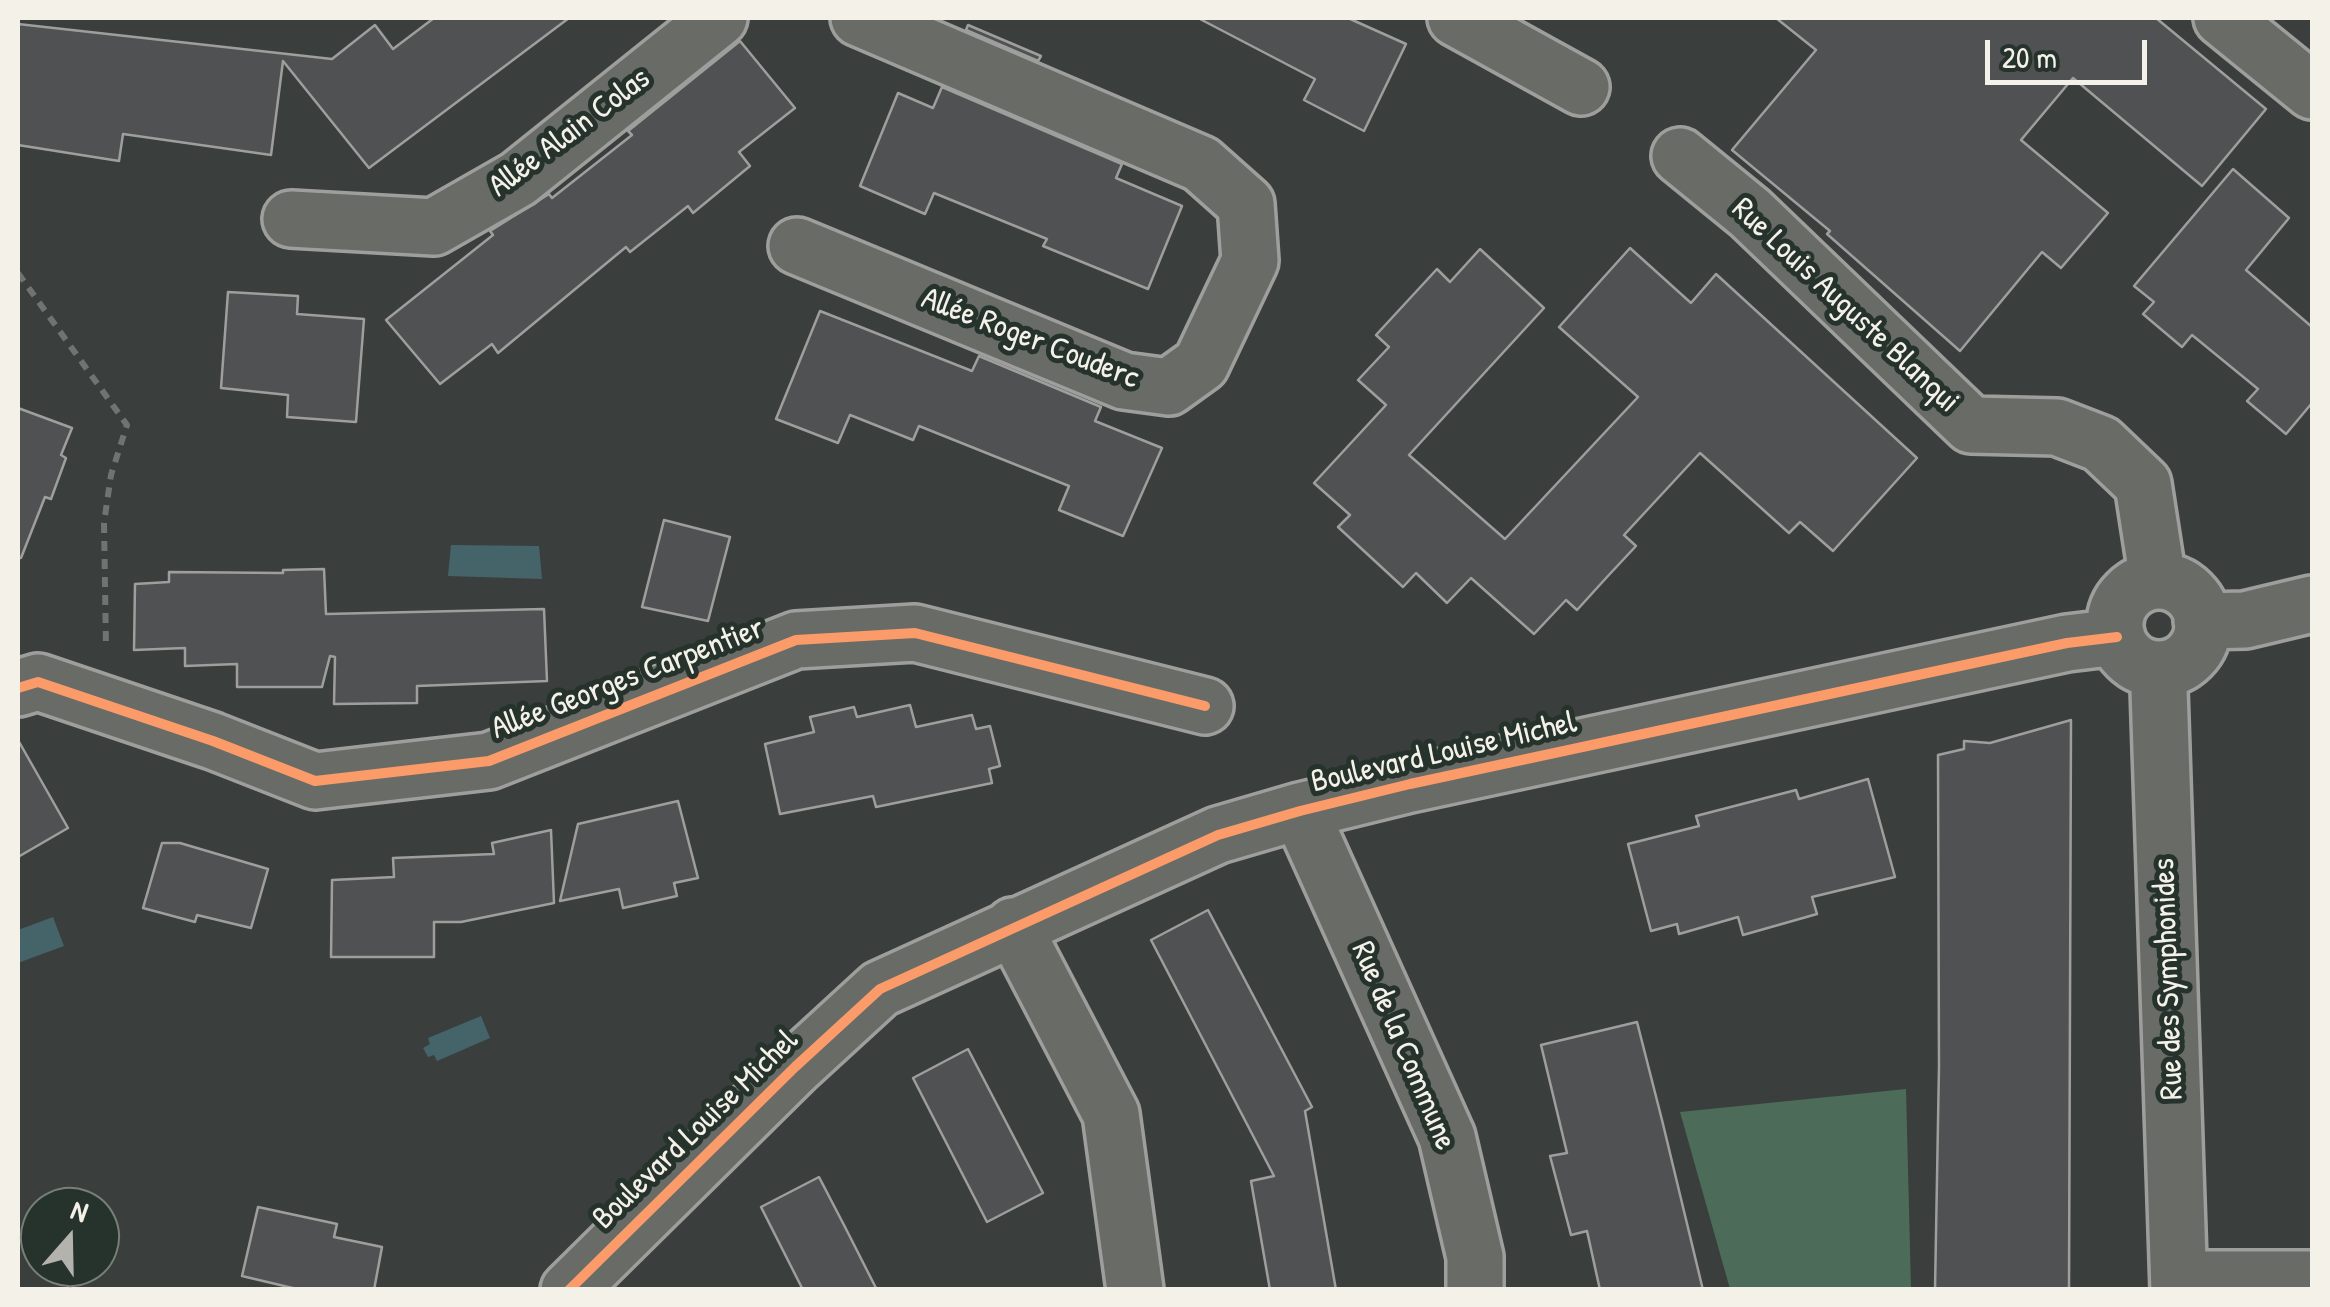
<!DOCTYPE html>
<meta charset="utf-8">
<style>
body{margin:0}
#map{position:relative;width:2330px;height:1307px;overflow:hidden;background:#3a3e3d;font-family:"Patrick Hand",sans-serif}
canvas{display:block}
.frame{position:absolute;inset:0;border:20px solid #f4f1e8;pointer-events:none}
.north{position:absolute;left:20px;top:1187px;width:100px;height:100px;box-sizing:border-box;background:#26332d;border:2px solid #787f78;border-radius:50%;rotate:20deg;font-size:28px;font-weight:700;line-height:40px;text-align:center;color:#f4f1e8}
.north::after{content:'';display:block;margin:auto;width:35px;height:45px;background:#b3b2ac;clip-path:polygon(50% 0,100% 100%,50% 72%,0 100%)}
.scale{position:absolute;left:1985px;top:40px;width:162px;height:45px;box-sizing:border-box;border:5px solid #f4f1e8;border-top:0;padding-left:12px;font-size:30px;line-height:35px;white-space:nowrap;color:#f4f1e8;-webkit-text-stroke:8px #26332d;paint-order:stroke}
</style>
<div id="map">
<canvas width="2330" height="1307"></canvas>
<div class="frame"></div>
<div class="north">N</div>
<div class="scale">20 m</div>
</div>
<script>
const ctx = document.querySelector('canvas').getContext('2d');
ctx.lineJoin = 'round';
function fillPath(path, color) {
  ctx.fillStyle = color;
  ctx.fill(path, 'evenodd');
}
function strokePath(path, color, width, dash) {
  ctx.strokeStyle = color;
  ctx.lineWidth = width;
  ctx.lineCap = dash ? 'butt' : 'round';
  ctx.setLineDash(dash || []);
  ctx.stroke(path);
}
function write(font, color, halo, rows, align = 'center') {
  ctx.font = font + ' "Patrick Hand",sans-serif';
  ctx.lineWidth = 10;
  ctx.setLineDash([]);
  ctx.textBaseline = 'middle';
  ctx.strokeStyle = halo;
  ctx.fillStyle = color;
  for (const [text, x, y, turn = 0] of rows) {
    ctx.save();
    ctx.translate(x, y);
    ctx.rotate((+turn || 0) * Math.PI / 180);
    ctx.textAlign = isNaN(turn) ? turn : align;
    if (halo) ctx.strokeText(text, 0, 0);
    ctx.fillText(text, 0, 0);
    ctx.restore();
  }
}
fillPath(new Path2D(`
 M1906,1089L1911,1289H1730L1680,1112Z`), '#4d6b59');
fillPath(new Path2D(`
 M451,545L539,546L542,579L448,576Z
 M53,917L64,946L18,963V930Z
 M481,1016L490,1038L437,1061L434,1055L428,1057L423,1048L430,1044L428,1038Z`), '#456469');
const building = new Path2D(`
 M434,18H569L369,168L283,61L271,155L123,134L119,161L18,145V24L332,59L375,25L393,49Z
 M1198,18H1348L1406,44L1364,131L1304,100L1315,79Z
 M1776,18H2156L2266,109L2202,186L2073,78L2021,140L2108,213L2061,268L2042,252L1960,351L1827,234L1830,231L1732,150L1816,50Z
 M968,25L1041,56L1038,61L966,30Z
 M740,41L795,108L739,152L750,166L693,213L688,206L630,252L626,247L498,353L492,344L440,384L386,320L493,235L490,231L549,194L552,198L632,135L628,131Z
 M942,87L1122,164L1116,178L1182,206L1148,289L1043,246L1047,239L934,193L925,214L860,186L898,93L933,108Z
 M2233,169L2289,218L2246,270L2312,327V403L2286,434L2247,401L2258,389L2192,335L2182,347L2143,314L2154,302L2134,286Z
 M1630,248L1691,303L1716,274L1917,458L1833,551L1800,522L1789,533L1700,453L1624,535L1636,546L1607,577L1577,610L1566,600L1534,634L1471,578L1447,603L1416,573L1403,587L1338,527L1350,515L1314,483L1386,405L1358,380L1389,347L1376,335L1437,269L1450,282L1480,249L1544,308L1409,455L1505,539L1638,397L1559,327Z
 M228,292L298,296L297,314L364,319L356,422L287,417L288,395L221,388Z
 M820,311L972,371L979,356L1101,407L1095,421L1162,448L1123,536L1059,510L1069,486L919,426L913,440L850,415L838,443L776,419Z
 M18,408L72,428L61,455L66,458L51,499L45,497L21,558H18Z
 M664,520L730,537L708,621L642,607Z
 M324,569L326,614L544,609L547,681L417,686V703L334,704L335,657L330,656L322,687H237V664L185,666V648L134,650L135,584L169,582V572L283,573V570Z
 M910,705L916,727L972,715L976,729L990,726L1000,766L989,769L992,783L876,807L873,796L780,814L765,744L814,732L810,717L854,707L857,717Z
 M2071,720L2069,1290H1935L1939,1066L1938,755L1964,749V741L1990,743Z
 M18,740L68,828L18,857Z
 M1868,779L1895,877L1812,897L1817,914L1743,935L1738,917L1679,934L1677,924L1651,931L1628,844L1699,826L1696,816L1796,790L1799,799Z
 M678,801L698,878L674,883L677,896L623,908L619,889L560,901L578,824Z
 M551,830L554,903L461,922H434V957H331L332,880L394,877L393,858L494,854L492,843Z
 M162,843H180L268,869L251,928L197,915L195,922L143,908Z
 M1208,910L1312,1107L1305,1111L1336,1290H1270L1251,1181L1274,1176L1151,940Z
 M1637,1022L1662,1120L1703,1290H1600L1587,1231L1571,1235L1550,1156L1567,1153L1541,1045Z
 M968,1049L1043,1193L987,1222L913,1078Z
 M819,1177L845,1227L877,1290H803L761,1207Z
 M258,1207L337,1224L334,1237L382,1247L374,1290H301L242,1276Z`);
fillPath(building, '#505152');
strokePath(building, '#9e9f9d', 2.5);
const minor = new Path2D(`
 M1456,18L1581,87
 M2222,18L2312,91
 M1680,156L1750,213L1971,425L2057,427L2101,444L2143,484L2158,581
 M291,219L434,227L518,179L719,18
 M797,246L1124,381L1169,387L1201,364L1250,261L1246,204L1201,164L859,18
 M2115 625a44 44 0 1 1 88 0a44 44 0 1 1-88 0Z
 M2202,621L2245,620L2312,604
 M2162,669L2159,689L2179,1290
 M18,688L38,682L213,741L315,781L489,761L796,640L915,633L1205,706
 M1300,811L1447,1137L1475,1257V1290
 M1013,926L1111,1114L1135,1290
 M2179,1279H2312
 M569,1290L795,1067L880,989L1218,835L1300,811L1410,784L2067,643L2117,637`);
strokePath(minor, '#9e9f9d', 62);
strokePath(new Path2D(`
 M18,273L127,425L111,475L104,523L106,648`), '#707471', 6, [10, 8]);
strokePath(minor, '#686b66', 55);
strokePath(new Path2D(`
 M18,688L38,682L213,741L315,781L489,761L796,640L915,633L1205,706
 M569,1290L795,1067L880,989L1218,835L1300,811L1410,784L2067,643L2117,637`), '#fa9b69', 10);
write('32px', '#f4f1e8', '#26332d', [
 ["Allée Alain Colas",570,133,-37],
 ["Rue Louis Auguste Blanqui",1845,306,43],
 ["Allée Roger Couderc",1030,339,21],
 ["Allée Georges Carpentier",628,679,-21],
 ["Boulevard Louise Michel",1444,753,-13],
 ["Rue des Symphonides",2169,979,-92],
 ["Rue de la Commune",1403,1046,67],
 ["Boulevard Louise Michel",696,1130,-44]
]);
</script>
